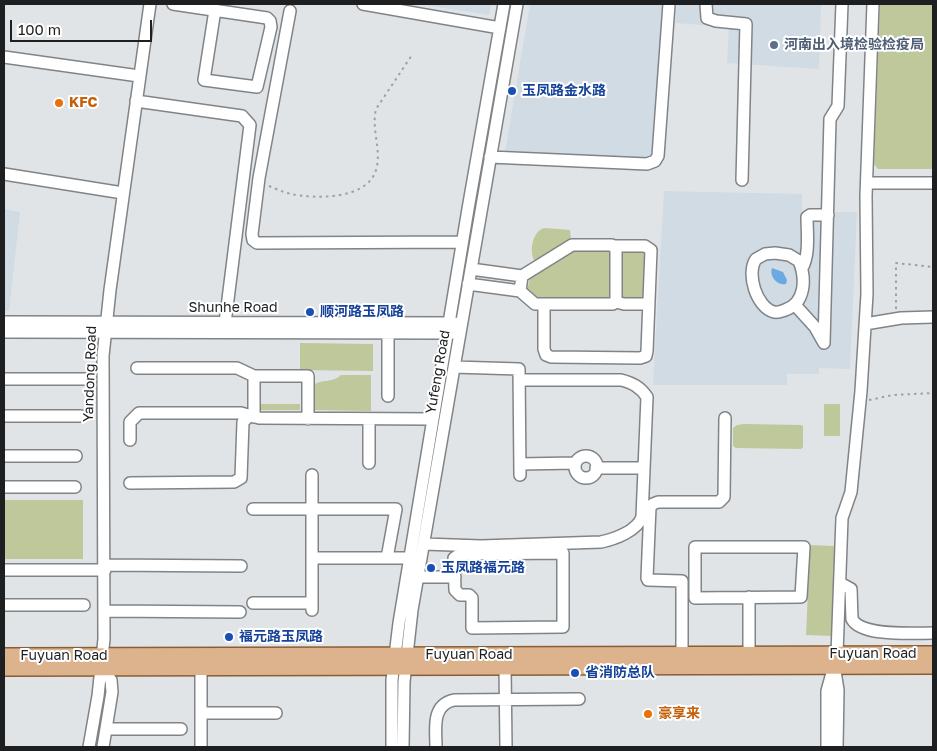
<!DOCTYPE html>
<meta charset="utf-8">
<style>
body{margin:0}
#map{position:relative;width:937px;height:751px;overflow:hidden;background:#e0e4e7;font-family:"Golos Text",sans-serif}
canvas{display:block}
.frame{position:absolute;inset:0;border:5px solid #1e1f20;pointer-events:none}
.scale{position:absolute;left:10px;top:20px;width:142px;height:22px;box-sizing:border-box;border:2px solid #1e1f20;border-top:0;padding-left:6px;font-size:15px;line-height:18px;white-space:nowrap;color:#1e1f20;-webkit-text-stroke:4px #fff;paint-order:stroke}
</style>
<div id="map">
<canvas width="937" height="751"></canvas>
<div class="frame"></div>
<div class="scale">100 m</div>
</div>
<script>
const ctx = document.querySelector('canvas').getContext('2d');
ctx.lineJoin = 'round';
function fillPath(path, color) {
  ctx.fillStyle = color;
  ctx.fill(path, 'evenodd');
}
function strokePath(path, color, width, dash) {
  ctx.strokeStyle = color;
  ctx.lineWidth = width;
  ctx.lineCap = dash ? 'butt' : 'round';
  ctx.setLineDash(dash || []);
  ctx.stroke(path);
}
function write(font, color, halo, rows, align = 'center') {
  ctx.font = font + ' "Golos Text","Noto Sans SC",sans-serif';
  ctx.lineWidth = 4;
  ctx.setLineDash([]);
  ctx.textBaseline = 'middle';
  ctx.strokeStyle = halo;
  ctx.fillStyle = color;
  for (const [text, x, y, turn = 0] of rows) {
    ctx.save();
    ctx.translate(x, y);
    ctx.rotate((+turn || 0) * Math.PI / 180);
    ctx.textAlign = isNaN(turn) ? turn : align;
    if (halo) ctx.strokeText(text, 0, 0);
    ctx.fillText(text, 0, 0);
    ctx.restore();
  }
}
fillPath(new Path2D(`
 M419,4H491L489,15Z
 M530,4H665L655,148L651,159L505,152Z
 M677,4H821L819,69L727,63L729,27L675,23Z
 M664,191L802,194V212H857L850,369L819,368V374H787V385H653Z
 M4,209L20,212L9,311H4Z`), '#d1dbe4');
fillPath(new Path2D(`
 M880,4H933V169H878L874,164Z
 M545,228L570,230L571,240C563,245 541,260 534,260C529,250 533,230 545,228Z
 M569,250H610L612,252L611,297L609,299H532L527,291L531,274Z
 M627,251H641L645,254L644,300L620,299L621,258L622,254Z
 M300,343L373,344V371L300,370Z
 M341,375H371V411L314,410L313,386C321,378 331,384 341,375Z
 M260,404H300V410H260Z
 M824,404H840V436H824Z
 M744,424L801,425L803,426V447L801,449L736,448L733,446V428L737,425Z
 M4,500H83V559H4Z
 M810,545L835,546L833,636L806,635Z`), '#bfc89a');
fillPath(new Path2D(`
 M772,268L783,272L787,280L786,284C777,286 769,276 772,268Z`), '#6ba9e2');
const minor = new Path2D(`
 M173,4L267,18L270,21L271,27L257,87L204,80L215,10
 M363,4L500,28
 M706,4L707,18L716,21L746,24L742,180
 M290,11L259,178L252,234L253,240L257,243L462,242
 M4,57L139,76
 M136,101L242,116L250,125L225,323
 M490,157L647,164L655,161L658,156L669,4
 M4,174L123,193
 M867,183H933
 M775,253L789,255L799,261C806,278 806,303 785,310C782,311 778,313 774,312C756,307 746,273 756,259L765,254Z
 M802,268C810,255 807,232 807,217L810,215H828
 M468,284L520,291L522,276L471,269
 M520,291L535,304H613L616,302V249L612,245H572L522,276
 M616,302L624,304H648
 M544,304V349L546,355L551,357L640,358L646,356L647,351L651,250L645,246H614
 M795,305L815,327L824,343
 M4,322L455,323
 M865,324L901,318L933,317
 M4,332L454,333
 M824,343L830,119L838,106L842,4
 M454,367L519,369L520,475
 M137,368H237L254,376
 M4,379H87
 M388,396V333
 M4,416H81
 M254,417V376H308V419
 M130,440V422L139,413H241L259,418L433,419
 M575 467a11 11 0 1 1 22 0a11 11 0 1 1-22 0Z
 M4,456H76
 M369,463V419
 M520,464L575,463
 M596,468H644
 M130,483L234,482L241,478L243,422L249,416
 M4,487H75
 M253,509H396L387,558
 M424,544L481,546L601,542C615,539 637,531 642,517L647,397C640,387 633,383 621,380H519
 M695,547H804L801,597L695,598Z
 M563,553V627L472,628V598L469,595H460L455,590L454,558L460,554Z
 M312,558H410
 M105,565L241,566
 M4,570H105
 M418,577H455
 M840,583L851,589L852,619C861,637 915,633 933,633
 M749,597V655
 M253,603H312
 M4,605H84
 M312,610V475
 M105,611L240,612
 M837,654L842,518L851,492L861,391L867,294L866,196L873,4
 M682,655V581L648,580L647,578L650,507L653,504L658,502H719L724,497L725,418
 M201,667V747
 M505,667L506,747
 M101,668L111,680L112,692L103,747
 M835,671L838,690L837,747
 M201,713H276
 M106,729H181
 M89,747L98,696L104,639L103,356L110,290L150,4
 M392,747V680L399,623L468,209L504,4
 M403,747L404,682L412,610L517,4
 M436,747C436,729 431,705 454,700L579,699
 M827,747V691L834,666`);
const major = new Path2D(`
 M4,656L933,654
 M4,668L933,666`);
strokePath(minor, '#818487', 14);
strokePath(major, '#8a5e34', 18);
strokePath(new Path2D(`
 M269,186C276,189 283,192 291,194C315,199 367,200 376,170C382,150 371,130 376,109L412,55
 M896,309V263L933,267
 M869,400L893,395L933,393`), '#9ea1a4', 2, [2.5, 4]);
strokePath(minor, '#fff', 11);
strokePath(major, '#dcb38c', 15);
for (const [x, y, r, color] of [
 [774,45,5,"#5c6f8a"],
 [512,91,5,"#1a4fb4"],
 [59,103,5,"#e8710a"],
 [310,312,5,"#1a4fb4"],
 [431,568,5,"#1a4fb4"],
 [229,637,5,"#1a4fb4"],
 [575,673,5,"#1a4fb4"],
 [648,714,5,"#e8710a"]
]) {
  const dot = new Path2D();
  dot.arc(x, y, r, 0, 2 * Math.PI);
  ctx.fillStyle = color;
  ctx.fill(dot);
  strokePath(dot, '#fff', 2);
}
write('bold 14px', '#4e5e75', '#fff', [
 ["河南出入境检验检疫局",784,45]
], 'left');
write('bold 14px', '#164399', '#fff', [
 ["玉凤路金水路",522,91],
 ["顺河路玉凤路",320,312],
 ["玉凤路福元路",441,568],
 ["福元路玉凤路",239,637],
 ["省消防总队",585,673]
], 'left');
write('bold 14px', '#c56008', '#fff', [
 ["KFC",69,103],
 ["豪享来",658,714]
], 'left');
write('14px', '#1e1f20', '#fff', [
 ["Shunhe Road",233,308],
 ["Yufeng Road",438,372,-80],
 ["Yandong Road",90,374,-88],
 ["Fuyuan Road",873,654],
 ["Fuyuan Road",469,655],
 ["Fuyuan Road",64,656]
]);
</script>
